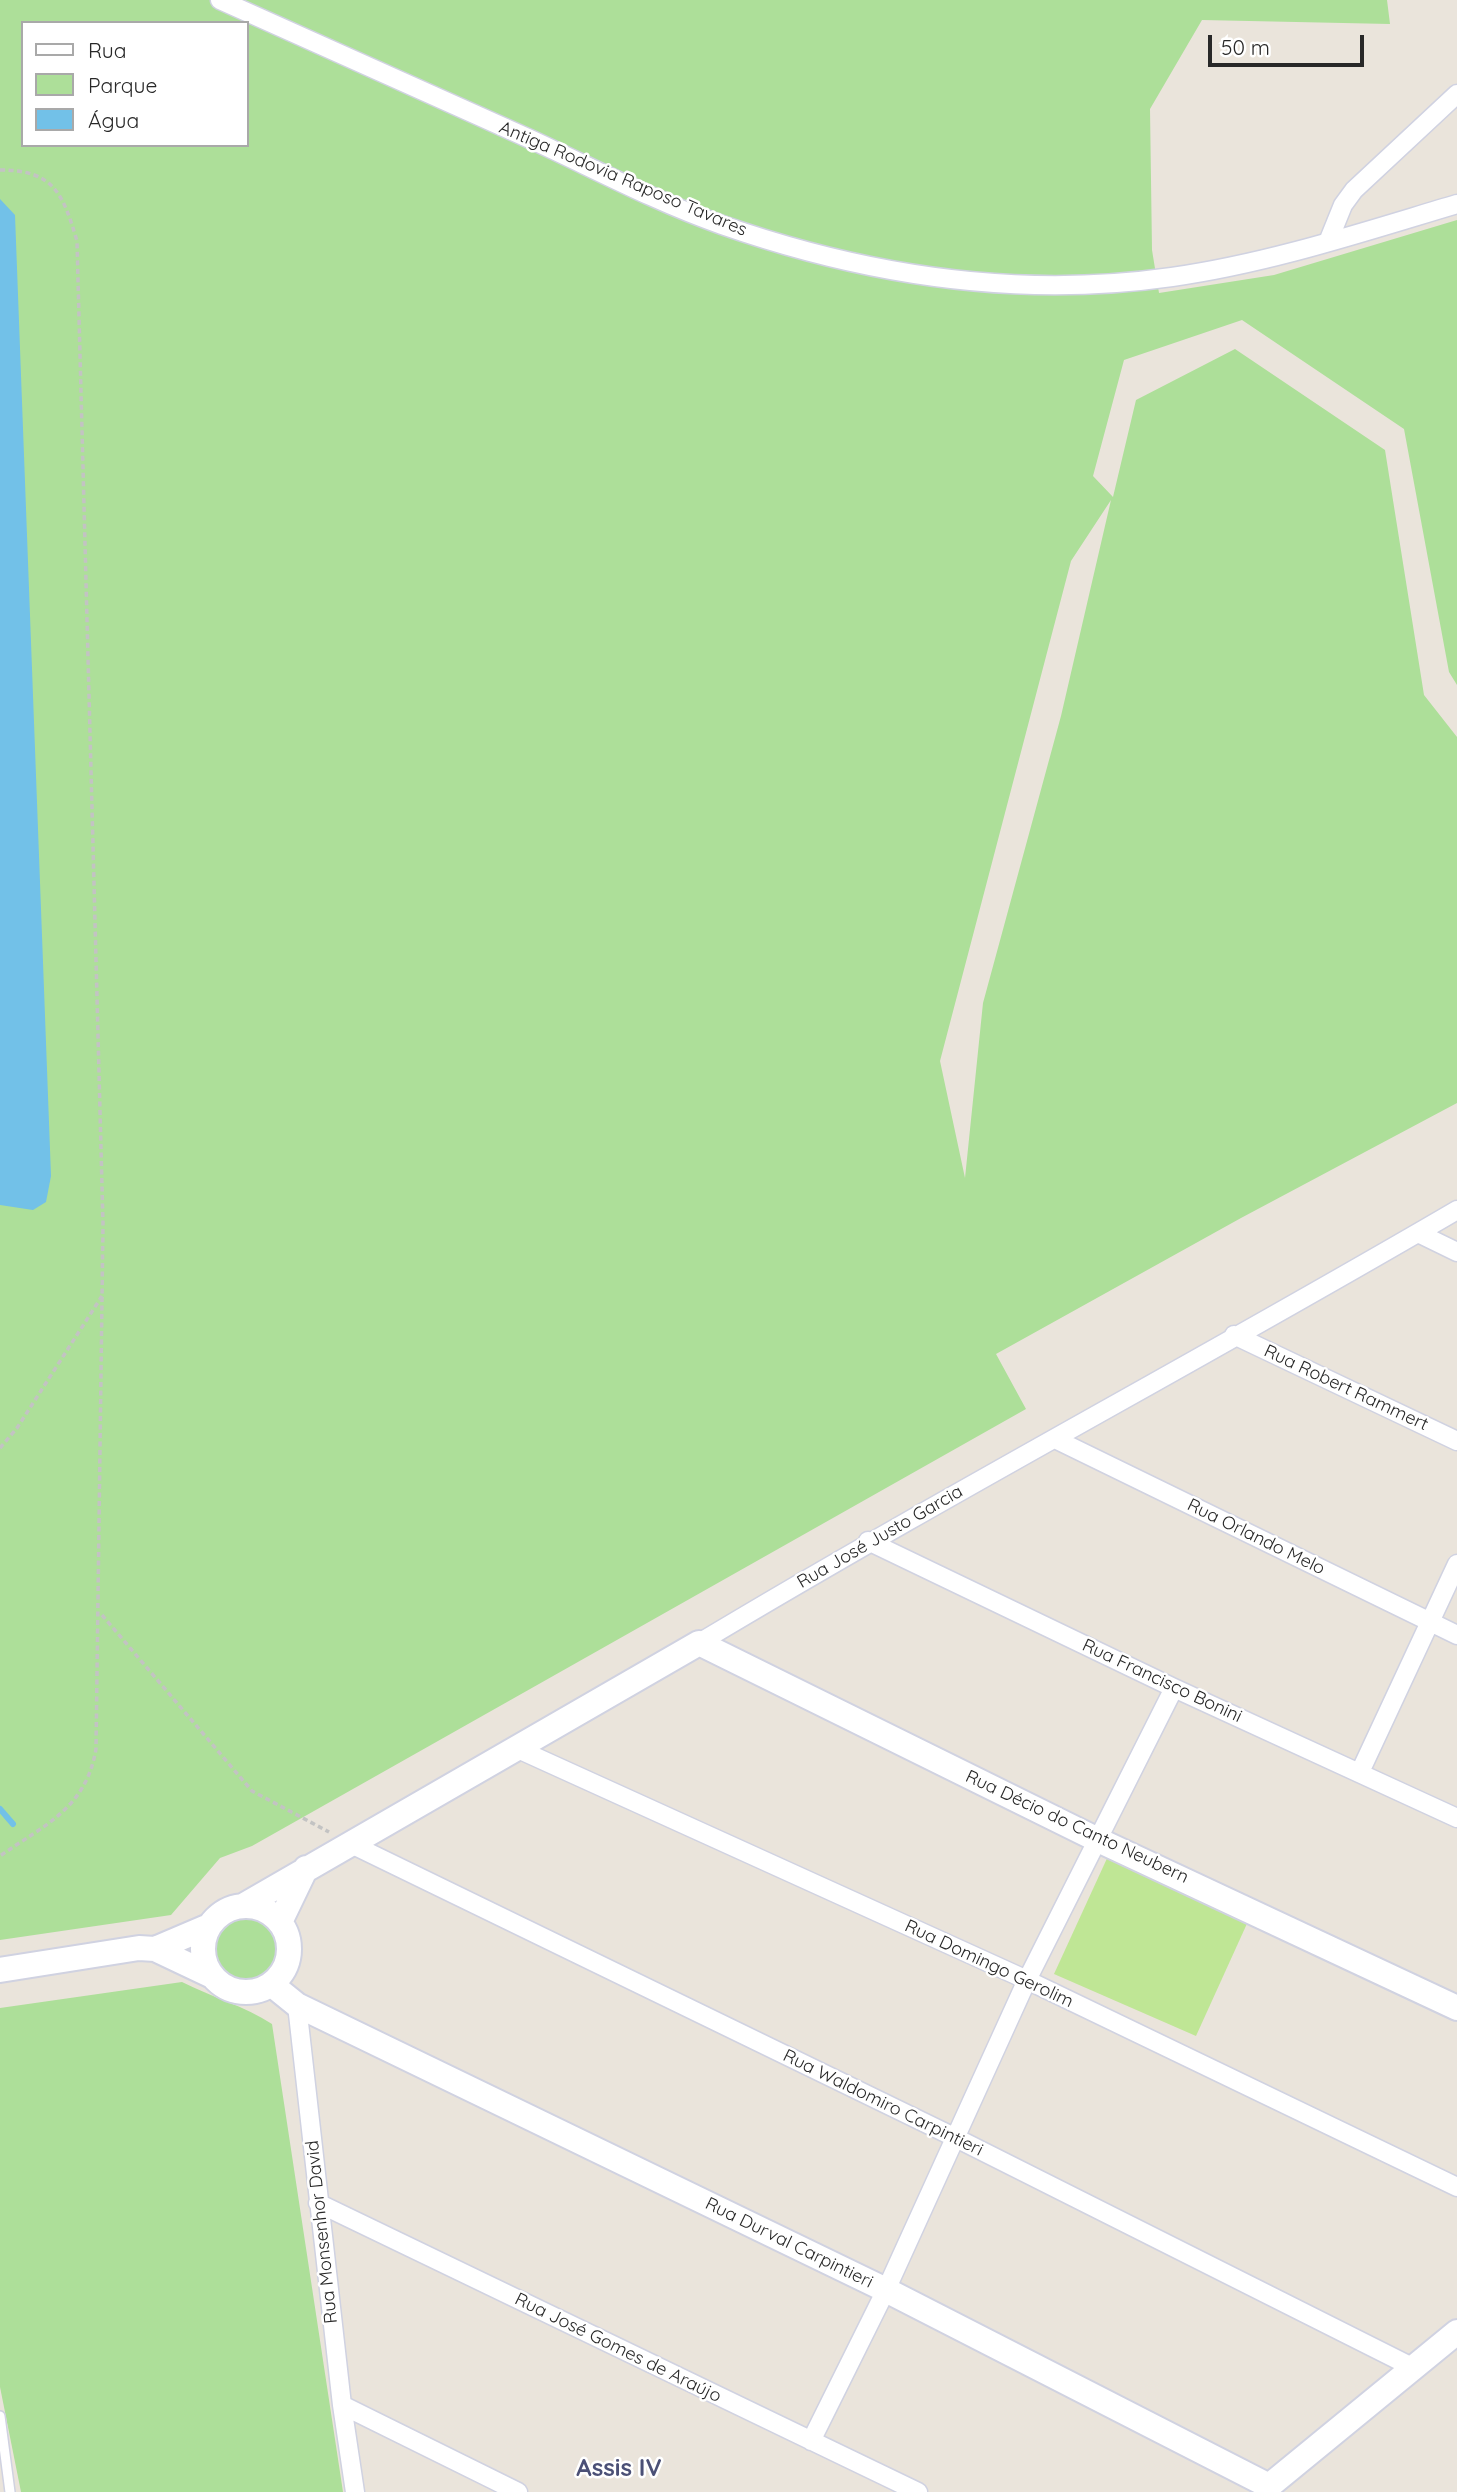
<!DOCTYPE html>
<meta charset="utf-8">
<style>
body{margin:0}
#map{position:relative;width:1457px;height:2492px;overflow:hidden;background:#eae4db;font-family:Quicksand,sans-serif}
canvas{display:block}
.legend{position:absolute;left:21px;top:21px;width:228px;height:126px;box-sizing:border-box;background:#fff;border:2px solid #a9a9a9;margin:0;padding:9px 12px;list-style:none;font-size:21px;color:#282828}
.legend li{display:flex;align-items:center;gap:14px;height:35px}
.legend b{width:35px;border:2px solid #a9a9a9}
.scale{position:absolute;left:1208px;top:35px;width:156px;height:32px;box-sizing:border-box;border:4px solid #282828;border-top:0;padding-left:9px;font-size:21px;line-height:24px;white-space:nowrap;color:#282828;-webkit-text-stroke:5px #fff;paint-order:stroke}
</style>
<div id="map">
<canvas width="1457" height="2492"></canvas>
<ul class="legend">
<li><b style="height:9px;background:#fff"></b>Rua</li>
<li><b style="height:19px;background:#addf99"></b>Parque</li>
<li><b style="height:19px;background:#72c1e8"></b>Água</li>
</ul>
<div class="scale">50 m</div>
</div>
<script>
const ctx = document.querySelector('canvas').getContext('2d');
ctx.lineJoin = 'round';
function fillPath(path, color) {
  ctx.fillStyle = color;
  ctx.fill(path, 'evenodd');
}
function strokePath(path, color, width, dash) {
  ctx.strokeStyle = color;
  ctx.lineWidth = width;
  ctx.lineCap = dash ? 'butt' : 'round';
  ctx.setLineDash(dash || []);
  ctx.stroke(path);
}
function write(font, color, halo, rows, align = 'center') {
  ctx.font = font + ' Quicksand,sans-serif';
  ctx.lineWidth = 5;
  ctx.setLineDash([]);
  ctx.textBaseline = 'middle';
  ctx.strokeStyle = halo;
  ctx.fillStyle = color;
  for (const [text, x, y, turn = 0] of rows) {
    ctx.save();
    ctx.translate(x, y);
    ctx.rotate((+turn || 0) * Math.PI / 180);
    ctx.textAlign = isNaN(turn) ? turn : align;
    if (halo) ctx.strokeText(text, 0, 0);
    ctx.fillText(text, 0, 0);
    ctx.restore();
  }
}
fillPath(new Path2D(`
 M0,0H1387L1390,24L1202,20L1150,109L1152,250L1159,293L1274,275L1457,220V685L1449,672L1404,429L1242,320L1124,360L1093,476L1113,497L1136,400L1235,349L1385,450L1424,695L1457,737V1103L1241,1218L996,1354L1026,1409L252,1846L220,1858L171,1915L0,1940ZM23,23H247V145H23ZM1111,500L1061,716L983,1003L965,1178L940,1061L1071,561Z
 M210 1950a34 34 0 1 1 68 0a34 34 0 1 1-68 0Z
 M182,1982C211,1997 245,2006 272,2024L343,2492H21L0,2387V2008Z`), '#addf99');
fillPath(new Path2D(`
 M1109,1854L1250,1917L1196,2036L1054,1974Z`), '#bfe695');
fillPath(new Path2D(`
 M0,199L15,215L51,1176L46,1202L33,1210L0,1205Z`), '#72c1e8');
strokePath(new Path2D(`
 M0,1809L13,1824`), '#72c1e8', 6);
const lane = new Path2D(`
 M0,2416L10,2492`);
const street = new Path2D(`
 M220,0C323,46 427,93 530,139C593,168 656,202 722,225C868,276 1017,299 1172,277C1270,263 1363,232 1457,204
 M1328,242L1343,205L1354,190L1457,94
 M1418,1233L1457,1252
 M1234,1335L1457,1441
 M1055,1439L1457,1635
 M868,1541L1174,1688L1457,1818
 M699,1643C949,1493 1206,1357 1457,1210
 M518,1749L1027,1980L1457,2187
 M1360,1772L1457,1564
 M351,1844L954,2137L1412,2367
 M297,2005L342,2405L355,2492
 M318,2203L918,2492
 M342,2405L518,2492
 M811,2441L886,2290L1027,1980L1174,1688`);
const secondary = new Path2D(`
 M243,1906L699,1643L1096,1839L1457,2008
 M203 1949a43 43 0 1 1 86 0a43 43 0 1 1-86 0Z
 M280,1922L306,1868
 M155,1949L209,1926
 M0,1970L139,1948L155,1949L212,1976
 M271,1984L297,2005L886,2290L1269,2486L1457,2332`);
strokePath(lane, '#d0d2e1', 12);
strokePath(street, '#d0d2e1', 21);
strokePath(secondary, '#d0d2e1', 28);
strokePath(new Path2D(`
 M0,170C54,170 63,194 77,241L103,1224L96,1749C86,1808 46,1824 0,1856
 M0,1448L17,1428L102,1296
 M102,1615L252,1791L329,1832`), '#c3c3c3', 3.5, [5, 3.5]);
strokePath(lane, '#fff', 9);
strokePath(street, '#fff', 18);
strokePath(secondary, '#fff', 24);
write('18px', '#282828', '#fff', [
 ["Antiga Rodovia Raposo Tavares",623,179,23],
 ["Rua Robert Rammert",1346,1388,25],
 ["Rua José Justo Garcia",880,1537,-30],
 ["Rua Orlando Melo",1256,1537,26],
 ["Rua Francisco Bonini",1162,1681,25],
 ["Rua Décio do Canto Neubern",1077,1827,25],
 ["Rua Domingo Gerolim",989,1964,25],
 ["Rua Waldomiro Carpintieri",883,2103,26],
 ["Rua Monsenhor David",322,2232,-96],
 ["Rua Durval Carpintieri",789,2243,26],
 ["Rua José Gomes de Araújo",618,2348,26]
]);
write('bold 24px', '#4b5076', '#fff', [
 ["Assis IV",619,2469]
]);
</script>
